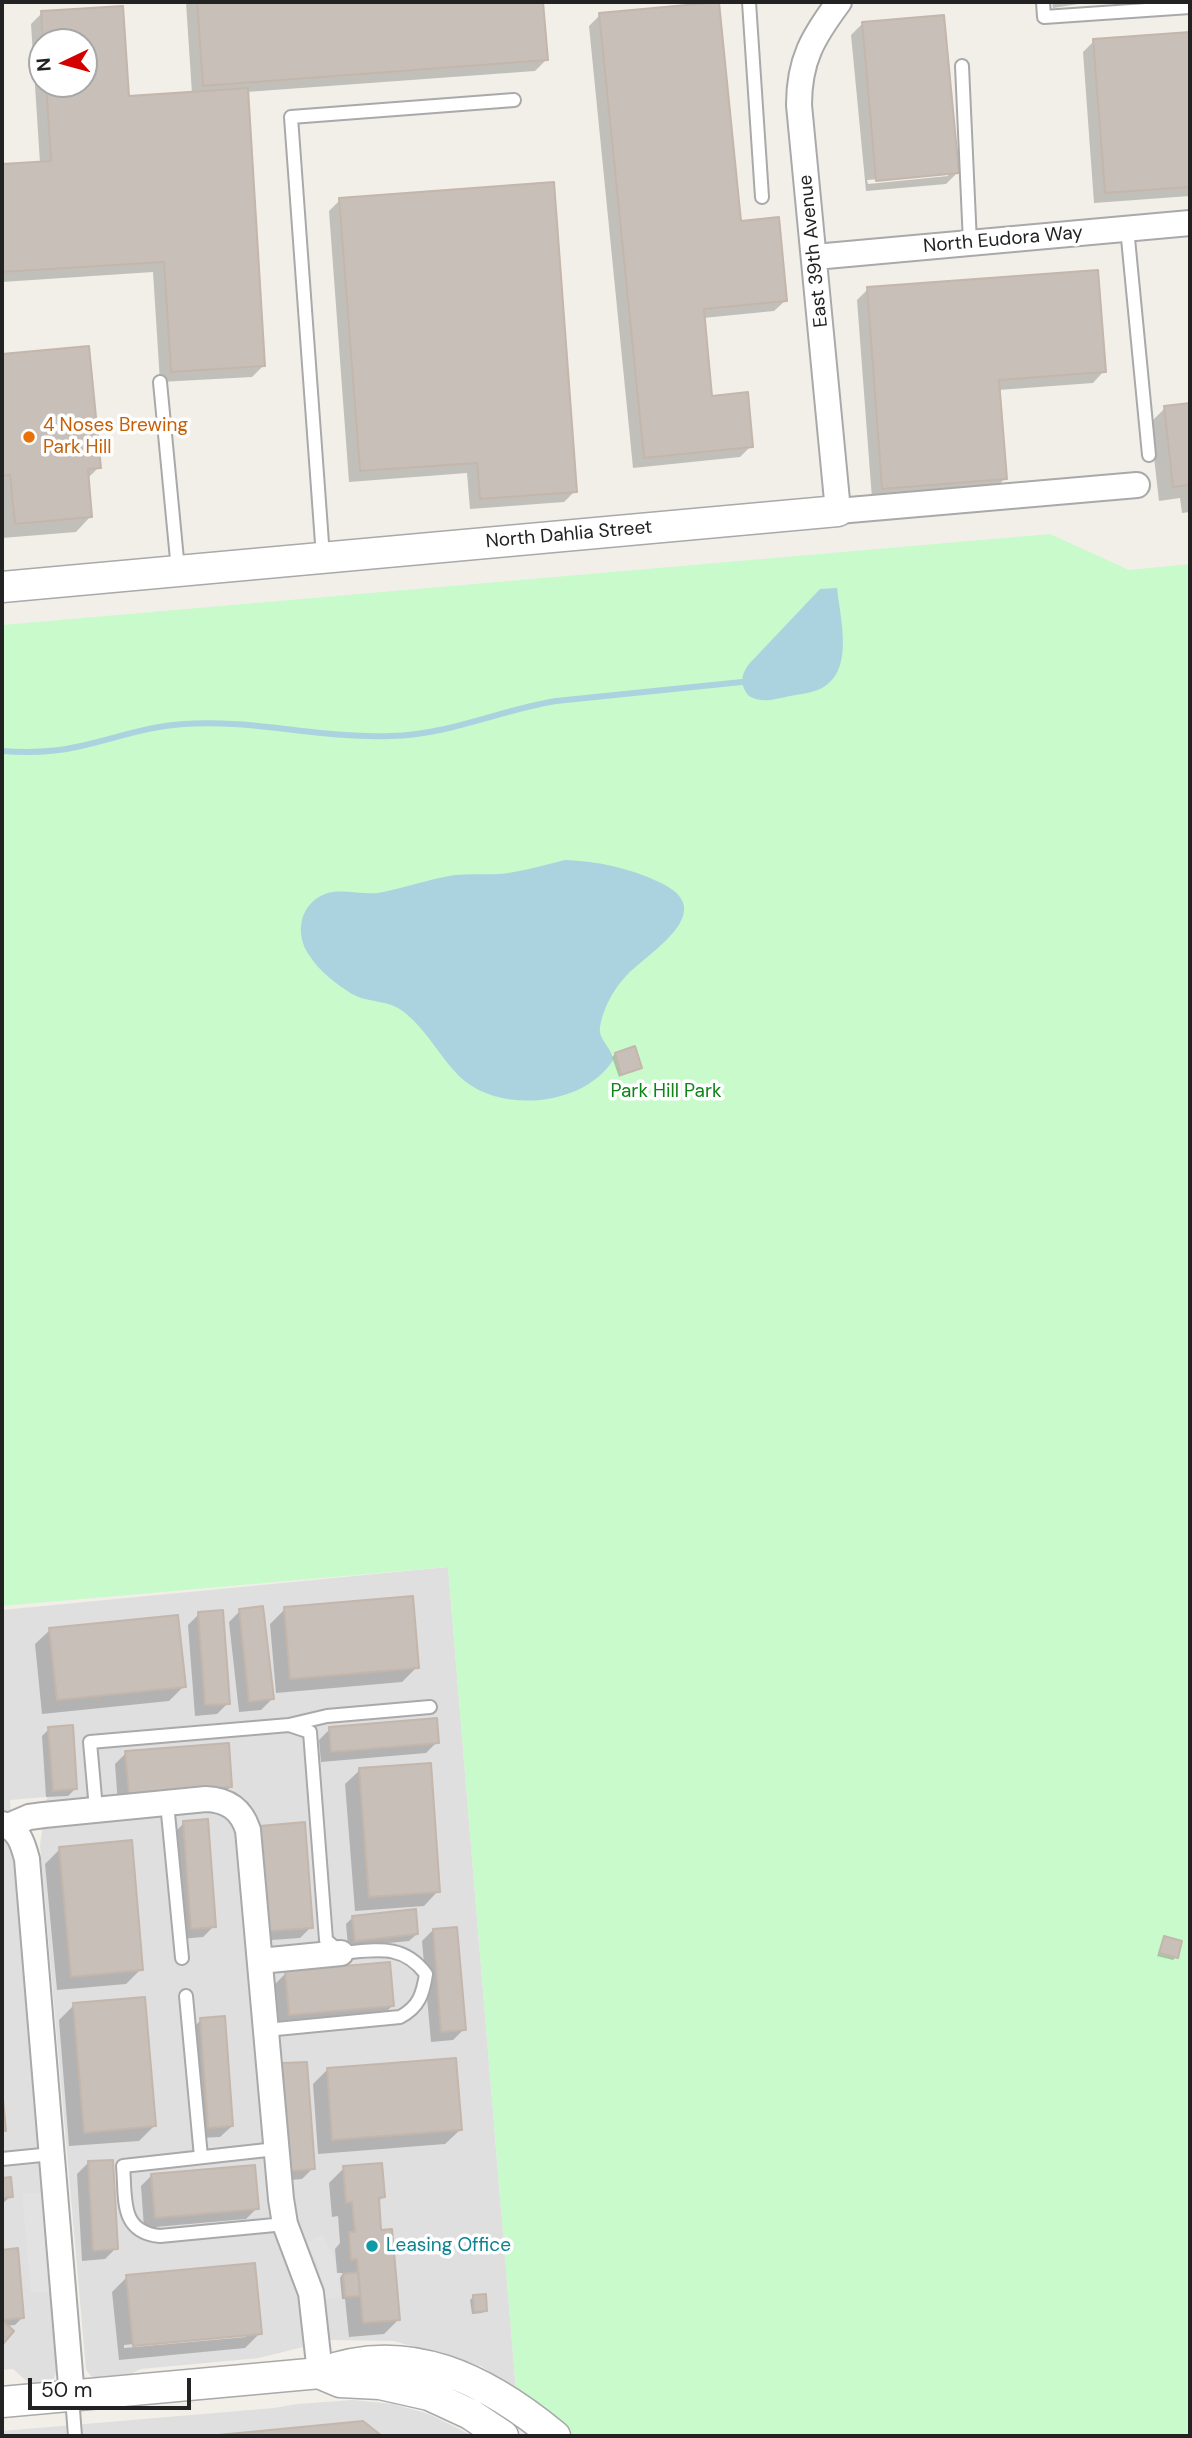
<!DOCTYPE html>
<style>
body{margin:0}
#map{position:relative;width:1192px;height:2438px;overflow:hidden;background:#f2efe9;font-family:"DM Sans",sans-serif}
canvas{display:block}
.frame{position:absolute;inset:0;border:4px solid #222;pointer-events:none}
.north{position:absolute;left:28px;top:28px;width:70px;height:70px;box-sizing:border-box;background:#fff;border:2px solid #a7a7a7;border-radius:50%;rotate:265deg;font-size:19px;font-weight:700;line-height:28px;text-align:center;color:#222}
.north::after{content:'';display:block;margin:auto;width:24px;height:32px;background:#d40000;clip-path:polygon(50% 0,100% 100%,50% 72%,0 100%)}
.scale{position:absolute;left:28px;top:2378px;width:163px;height:32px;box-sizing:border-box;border:4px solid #222;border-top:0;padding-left:9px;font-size:21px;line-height:24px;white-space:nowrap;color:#222;-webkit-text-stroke:5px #fff;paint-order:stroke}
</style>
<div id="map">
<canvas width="1192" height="2438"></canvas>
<div class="frame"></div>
<div class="north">N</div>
<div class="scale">50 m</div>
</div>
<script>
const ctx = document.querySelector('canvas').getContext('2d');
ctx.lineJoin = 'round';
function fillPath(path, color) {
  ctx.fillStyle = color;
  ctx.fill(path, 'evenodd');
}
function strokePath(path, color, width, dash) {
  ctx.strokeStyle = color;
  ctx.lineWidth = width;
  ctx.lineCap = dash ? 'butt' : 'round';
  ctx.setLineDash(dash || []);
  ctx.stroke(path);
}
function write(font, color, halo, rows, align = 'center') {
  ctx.font = font + ' "DM Sans",sans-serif';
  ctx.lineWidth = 7;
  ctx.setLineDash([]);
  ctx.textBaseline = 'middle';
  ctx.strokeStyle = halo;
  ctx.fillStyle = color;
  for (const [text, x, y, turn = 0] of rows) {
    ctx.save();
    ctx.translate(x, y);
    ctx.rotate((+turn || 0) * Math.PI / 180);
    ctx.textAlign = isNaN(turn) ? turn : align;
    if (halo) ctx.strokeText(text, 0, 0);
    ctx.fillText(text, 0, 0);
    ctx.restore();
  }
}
fillPath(new Path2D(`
 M448,1567L516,2390L481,2366L394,2341L331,2340L259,2358L141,2369L126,2376L97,2380L91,2376L86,2370L40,1845L47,1797L10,1800L57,2371L53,2380L44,2386L31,2385L13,2369L2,2370V1610Z
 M353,2400L393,2404L429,2414L473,2436H2V2431L274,2408L297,2404Z`), '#e0dfdf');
fillPath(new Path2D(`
 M1050,534L1129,570L1190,564V2436H570L516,2390L448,1567L2,1606V625Z`), '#c8facc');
fillPath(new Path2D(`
 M55,2191L64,2290L31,2293L22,2194Z
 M323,2234L338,2267L342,2298L325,2299L318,2265L307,2243Z`), '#e2e2e2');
fillPath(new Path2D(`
 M837,588C840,618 855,670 822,688C812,693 801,694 790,696C775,699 762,704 749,696C739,684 741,675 749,664L820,589Z
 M565,860C598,861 629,868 659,882C721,910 652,950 627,975C614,988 603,1008 600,1027C598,1040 612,1047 613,1060C585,1105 506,1113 466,1082C442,1063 425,1024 398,1008C384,1000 365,1002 352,994C336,984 319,971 309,955C294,933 300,904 325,894C341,888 361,895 378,893C404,888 429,879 455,875C475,873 495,876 514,872C531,869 548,864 565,860Z`), '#aad3df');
fillPath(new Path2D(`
 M186,2H541L546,60L535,71L246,92L263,366L252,377L160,382L153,272L2,282V166L40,163L31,24L42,13L122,8L127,98L192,94ZM42,42H84V84H42Z
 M1052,2H1091L1053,8Z
 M1145,2H1190L1146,7Z
 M600,15L739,222L786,300L774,311L703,318L711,398L751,446L740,457L633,468L589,26Z
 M862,24L957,173L946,184L866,191L851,35ZM948,173V176L868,184L867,180Z
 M1190,34V196L1094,203L1083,52L1094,41Z
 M340,200L575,491L564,502L470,509L467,473L349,482L329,211Z
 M868,289L1104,371L1093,383L998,390L1005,478L994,490L872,499L857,300Z
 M88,348L99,467L87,479L90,517L76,532L2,538V355Z
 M1190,405V512L1182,513L1180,498L1159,501L1150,423L1165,408Z
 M615,1054L640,1067L619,1077L612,1057Z
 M285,1609L417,1667L402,1682L276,1693L270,1624Z
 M240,1611L272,1699L261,1710L239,1712L229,1622Z
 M199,1614L228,1703L217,1714L195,1716L188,1625Z
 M50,1630L184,1686L169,1701L42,1714L35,1644Z
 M49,1729L75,1789L68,1796L46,1797L42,1736Z
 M330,1729L437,1742L426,1753L321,1762L319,1740Z
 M126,1753L230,1787L219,1798L118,1805L115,1764Z
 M360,1770L438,1891L424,1906L355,1911L345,1784Z
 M184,1823L214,1926L203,1937L181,1939L173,1834Z
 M261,1827L311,1927L300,1938L257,1941L250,1838Z
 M60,1849L141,1969L126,1984L57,1990L45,1864Z
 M353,1917L417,1934L409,1941L348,1947L346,1924Z
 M433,1930L464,2029L453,2040L431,2042L422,1941Z
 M1165,1938L1176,1957L1173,1960L1157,1956Z
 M286,1973L392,2006L381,2017L279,2025L275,1984Z
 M74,2005L154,2126L139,2141L69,2146L59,2020Z
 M201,2020L232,2126L220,2137L198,2138L190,2031Z
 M283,2065L313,2168L302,2179L279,2181L272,2076Z
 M328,2069L460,2130L445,2144L318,2154L313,2084Z
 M88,2163L116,2248L105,2259L82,2261L77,2174Z
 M344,2168L383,2197L377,2202L380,2231L399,2319L384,2334L349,2337L345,2299H342L340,2278L343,2273H337L335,2249L340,2243L338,2216L332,2217L329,2183Z
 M152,2175L257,2208L246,2219L144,2228L141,2186Z
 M2,2179H10L11,2196L2,2204Z
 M16,2250L22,2318L15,2325L6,2326L12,2331L2,2343V2252Z
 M127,2277L260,2333L245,2348L119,2360L112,2292ZM246,2333V2337L124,2348V2345Z
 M473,2297L486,2310L482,2313L472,2314L470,2300Z
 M363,2423L379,2436H227Z`), '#0003');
strokePath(new Path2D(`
 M2,751C28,753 56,752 81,746C116,738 149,726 184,724C253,719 322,739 391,736C448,735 500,710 556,701L742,682`), '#aad3df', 6);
const building = new Path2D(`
 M197,2H543L548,60L203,86Z
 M719,2L741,221L779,217L787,301L704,309L712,396L748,392L753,447L644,458L599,13Z
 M123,6L129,96L248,88L265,366L171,372L164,262L2,272V164L51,161L46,84H84V42H43L41,11Z
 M944,15L959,173L876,181L862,22Z
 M1190,32V187L1105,193L1093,39Z
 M554,182L577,492L480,499L477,463L360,471L339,198Z
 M1098,270L1106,372L999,380L1007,479L882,489L867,287Z
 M89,346L101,468L88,469L92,517L15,524L10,475L2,476V354Z
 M1190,403V485L1173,487L1164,406Z
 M635,1046L642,1068L621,1075L615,1053Z
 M413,1596L419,1668L290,1679L284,1607Z
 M263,1606L274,1699L249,1702L239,1609Z
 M223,1610L230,1704L205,1705L198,1612Z
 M178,1615L186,1687L57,1700L49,1628Z
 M437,1718L439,1743L331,1752L329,1727Z
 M73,1725L77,1789L53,1791L48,1727Z
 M229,1743L232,1787L129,1795L125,1751Z
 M431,1763L440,1892L369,1897L359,1768Z
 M208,1819L216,1927L191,1929L183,1821Z
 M305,1822L313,1928L268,1931L260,1826Z
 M132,1840L143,1970L71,1977L59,1847Z
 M416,1909L418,1934L355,1941L352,1916Z
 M457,1927L466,2030L441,2032L433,1929Z
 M1164,1936L1182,1941L1178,1958L1159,1953Z
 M390,1962L394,2006L289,2015L285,1971Z
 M145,1997L156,2126L84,2133L73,2003Z
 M225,2016L233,2126L208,2128L200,2018Z
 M456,2058L462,2130L332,2140L327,2068Z
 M307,2062L315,2169L290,2171L282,2063Z
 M2,2088L6,2131H2Z
 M113,2160L118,2249L93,2251L88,2161Z
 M382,2163L385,2197L379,2198L381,2230L392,2229L400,2320L363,2323L357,2259L351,2260L349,2232H355L352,2202L346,2203L343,2166Z
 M255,2165L259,2209L155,2218L151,2174Z
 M11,2177L13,2197L2,2198V2178Z
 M18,2248L24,2318L2,2320V2250Z
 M255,2263L262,2334L133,2346L126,2275Z
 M358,2272L360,2296L345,2297L343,2274Z
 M486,2294L487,2311L474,2312L473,2295Z
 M2,2320L14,2331L3,2344L2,2343Z
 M363,2421L382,2436H208Z`);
fillPath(building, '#c7bfb8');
strokePath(building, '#c4b6ab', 2);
const service = new Path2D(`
 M749,2L762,197
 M1043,2L1044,17L1190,7
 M962,66L970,243
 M1127,228L1149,455
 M160,382L178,570
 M323,557L291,117L514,100
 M289,1725L327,1716L430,1707
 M167,1803L182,1958
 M96,1809L90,1742L289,1725L310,1732L326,1940L341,1953C376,1950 403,1943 426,1974C423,1994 419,2007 400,2017L266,2030
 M186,1996L201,2157
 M276,2149L123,2166C126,2198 119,2232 160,2236L285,2224
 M2,2159L52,2154
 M72,2397L75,2436`);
const minor = new Path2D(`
 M839,2C813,37 799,60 799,105L838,511L1137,485
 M815,257L1190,223
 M2,1824C19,1829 23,1844 27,1859L72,2397
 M8,1826L29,1817L44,1815L206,1799C228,1800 241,1809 248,1830L281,2199L285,2224L311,2293L320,2373
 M260,1961L341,1953`);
const tertiary = new Path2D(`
 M2,587L838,511
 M321,2374L340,2382L380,2384L429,2395L470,2414L503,2436
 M2,2402L320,2373C409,2339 487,2380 555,2436`);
strokePath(service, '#a9a9a9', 16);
strokePath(minor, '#a9a9a9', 28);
strokePath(tertiary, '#a9a9a9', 33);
strokePath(service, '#fff', 12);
strokePath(minor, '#fff', 24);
strokePath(tertiary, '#fff', 30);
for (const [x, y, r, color] of [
 [29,437,7,"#e8710a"],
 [372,2246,7,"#0f9aa8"]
]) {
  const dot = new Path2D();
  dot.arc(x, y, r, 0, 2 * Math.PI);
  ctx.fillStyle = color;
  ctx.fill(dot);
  strokePath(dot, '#fff', 2.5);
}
write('19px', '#222', '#fff', [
 ["North Eudora Way",1003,240,-5],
 ["East 39th Avenue",814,251,-96],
 ["North Dahlia Street",569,535,-5]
]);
write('19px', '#c56008', '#fff', [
 ["4 Noses Brewing",43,426],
 ["Park Hill",43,448]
], 'left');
write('19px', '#0c8416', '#fff', [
 ["Park Hill Park",666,1092]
]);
write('19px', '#0d838f', '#fff', [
 ["Leasing Office",386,2246]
], 'left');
</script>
